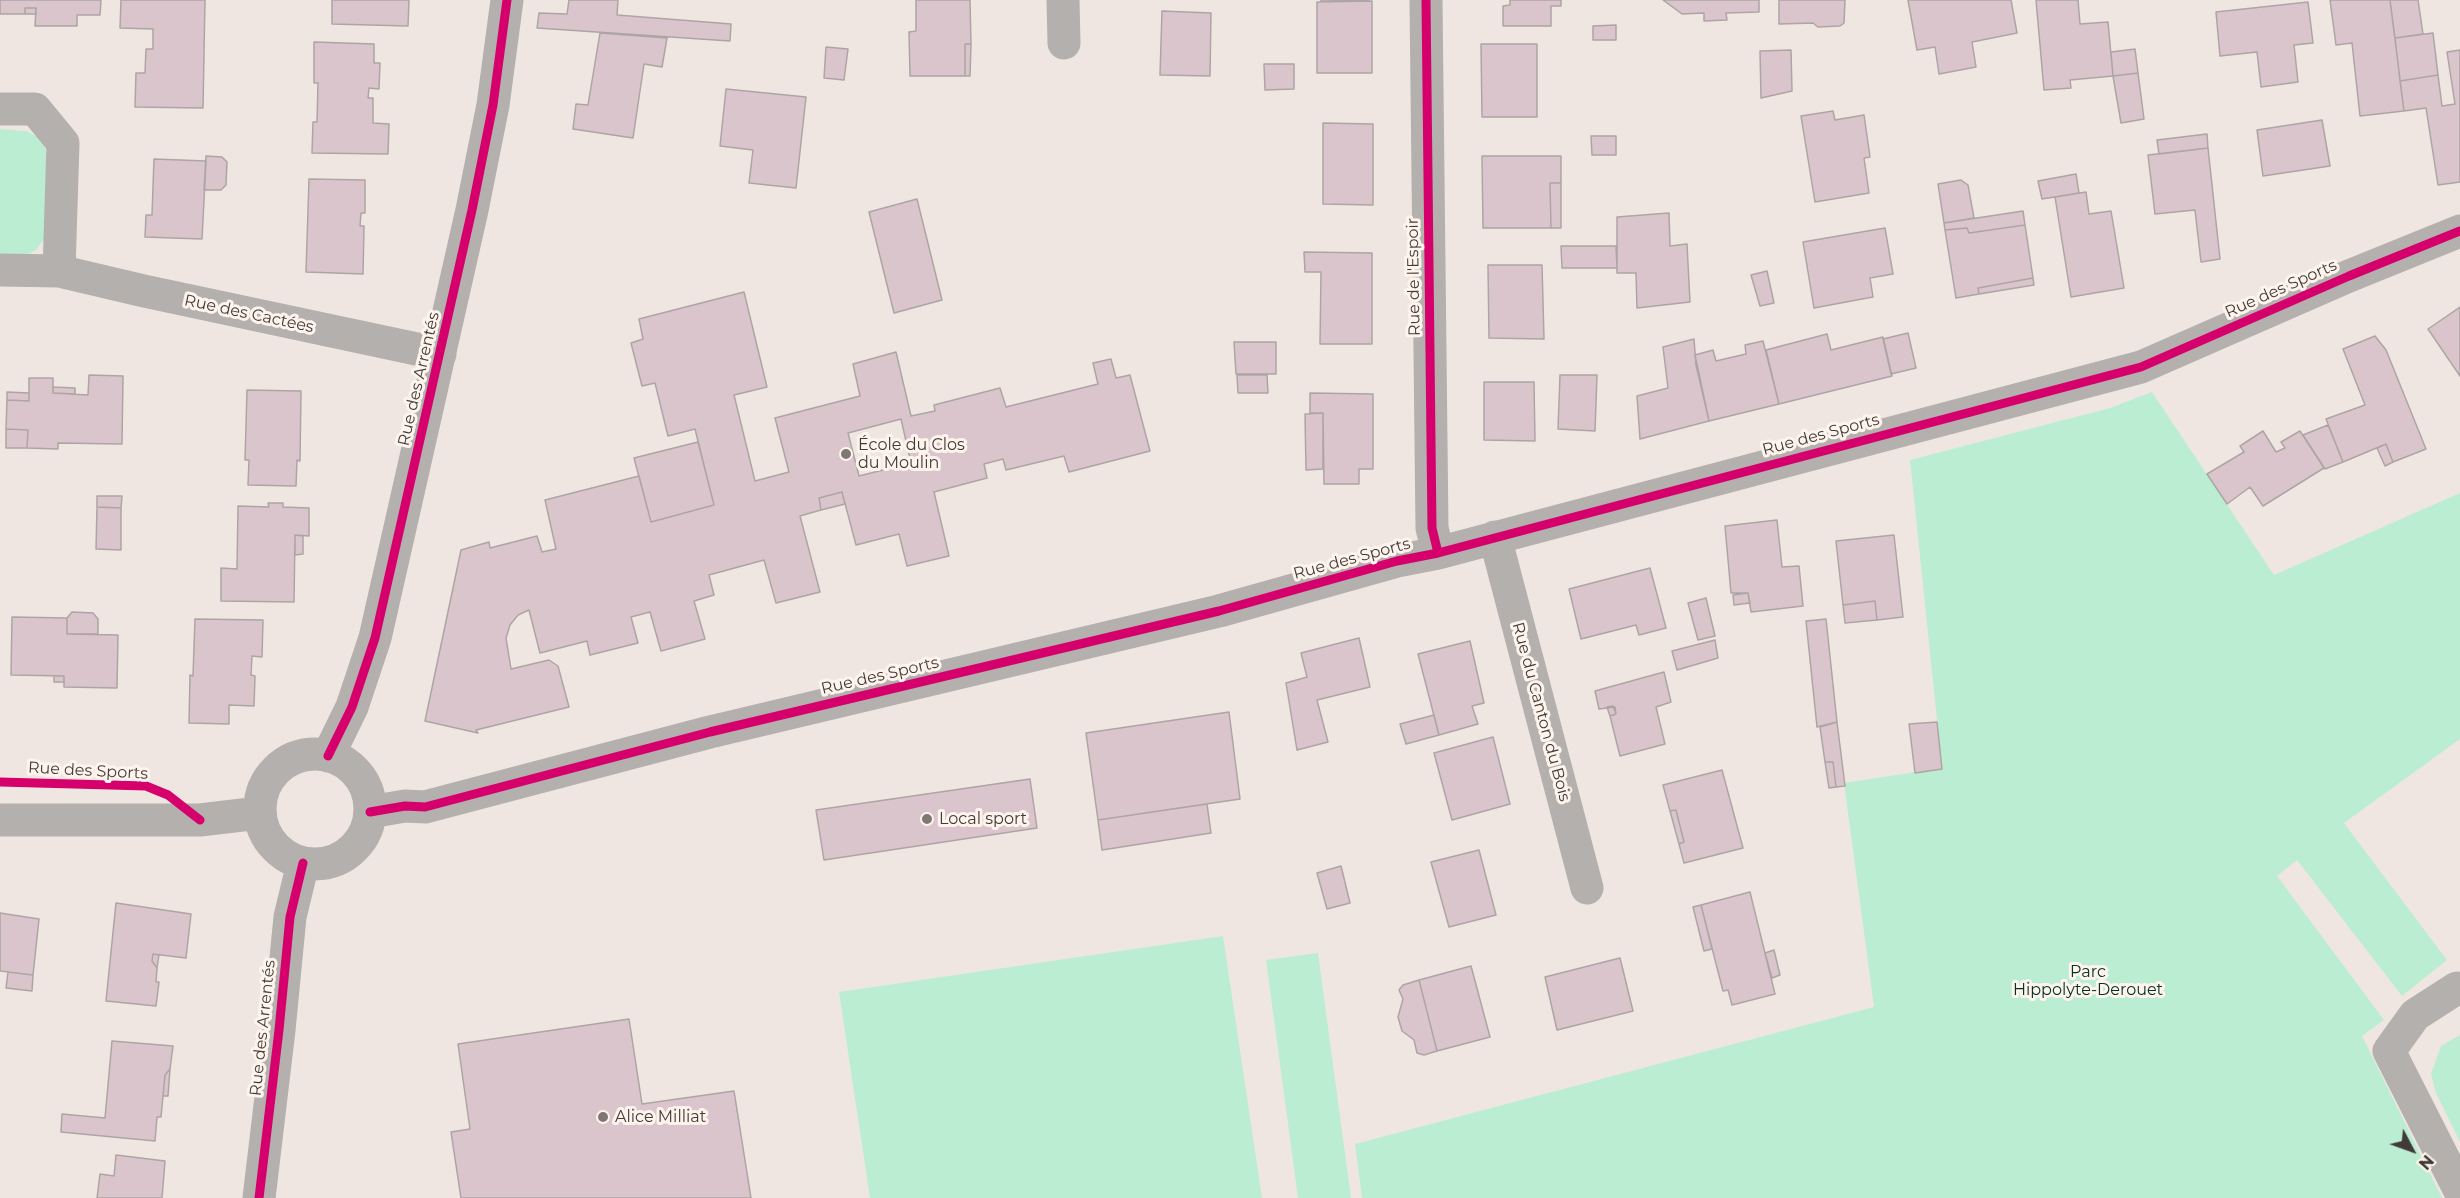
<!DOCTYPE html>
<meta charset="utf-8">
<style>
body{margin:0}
#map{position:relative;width:2460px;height:1198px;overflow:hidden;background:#f0e6e1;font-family:Montserrat,sans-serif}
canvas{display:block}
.north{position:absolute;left:2382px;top:1120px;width:60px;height:60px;-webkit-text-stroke:4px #fef4ed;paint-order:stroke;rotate:131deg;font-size:16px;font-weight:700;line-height:24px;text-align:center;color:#413b37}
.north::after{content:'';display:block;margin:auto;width:21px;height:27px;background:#413b37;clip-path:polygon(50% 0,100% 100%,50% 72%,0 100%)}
</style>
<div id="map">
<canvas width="2460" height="1198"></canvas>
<div class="north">N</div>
</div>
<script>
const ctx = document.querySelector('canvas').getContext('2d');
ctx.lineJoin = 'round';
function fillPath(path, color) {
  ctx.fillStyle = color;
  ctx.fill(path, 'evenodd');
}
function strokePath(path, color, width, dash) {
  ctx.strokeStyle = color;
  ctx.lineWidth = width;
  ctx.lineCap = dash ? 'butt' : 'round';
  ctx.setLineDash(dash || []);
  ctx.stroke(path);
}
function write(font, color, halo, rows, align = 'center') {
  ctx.font = font + ' Montserrat,sans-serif';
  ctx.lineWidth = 6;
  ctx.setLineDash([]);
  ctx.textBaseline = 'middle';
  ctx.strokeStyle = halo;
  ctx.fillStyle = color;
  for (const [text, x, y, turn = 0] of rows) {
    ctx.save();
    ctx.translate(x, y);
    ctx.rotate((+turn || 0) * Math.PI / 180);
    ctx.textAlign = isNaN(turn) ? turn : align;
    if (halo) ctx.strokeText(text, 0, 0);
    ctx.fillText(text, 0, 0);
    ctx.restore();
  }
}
fillPath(new Path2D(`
 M0,129L27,131L39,138L45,148L48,161L44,239L36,250L25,256L0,258Z
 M2152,392L2274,575L2460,493V739L2344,823L2447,960L2402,996L2297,860L2277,876L2384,1020L2362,1036L2442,1198H1362L1355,1144L1874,1007L1844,783L1942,768L1910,460L2110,408Z
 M1223,936L1262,1198H870L839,992Z
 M1318,953L1351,1198H1298L1266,960Z
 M2460,1035V1142L2436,1093L2431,1074L2441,1046Z`), '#bbedd2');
const building = new Path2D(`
 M0,0H101L100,15H77V26H35L36,8H25V14H0Z
 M121,0H205L203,108L135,107L136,73H145L146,49H153V29L120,28Z
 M332,0H409L408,26L332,24Z
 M569,0H618L617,15L731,24L730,41L537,28L539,13L567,14Z
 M916,0H970L971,44H965V76H910L909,32L916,31Z
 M1321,0H1368L1321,2Z
 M1510,0H1561V6H1551V26H1503V6L1510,5Z
 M1663,0H1759V12L1726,13L1727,20L1704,21V13L1682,14Z
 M1779,0H1845L1844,23L1840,26L1818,27L1813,23L1779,24Z
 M1908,0H2011L2017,33L1972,42L1976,67L1939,74L1935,47L1917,50Z
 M2036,0H2078L2080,24L2108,22L2113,76L2070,80L2071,88L2044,90Z
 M2330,0H2390L2404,111L2360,116L2352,43L2336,45Z
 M2390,0H2418L2423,34L2395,38Z
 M1372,1V73H1317V2Z
 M2308,2L2313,43L2294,45L2298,82L2261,87L2257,52L2220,56L2216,12Z
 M25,8H36V14H25Z
 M1162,11L1211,13L1210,76L1160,75Z
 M1616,25V40H1593V26Z
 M600,33L667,38L662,67L644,64L633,138L573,129L576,104L588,105Z
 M2433,33L2438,75L2400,81L2395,38Z
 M314,42L374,44V63H380L379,89L369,88L368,98H373V123L389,124L388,154L312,153L313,122H317L318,83H314Z
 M965,44H971L970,76H965Z
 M1481,44H1537V117H1482Z
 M826,47L848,49L844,80L824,78Z
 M2135,49L2138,73L2113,76L2111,52Z
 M1791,50L1792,91L1761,98L1760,51Z
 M2460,50V182L2438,185L2426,108L2404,111L2400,81L2438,75L2442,106L2455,104L2447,52Z
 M1264,64H1294V89L1265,90Z
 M2138,73L2144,119L2121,123L2113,76Z
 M726,89L806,97L796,188L749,183L753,150L720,146Z
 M1833,111L1835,120L1864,115L1870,157L1864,158L1869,193L1815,202L1801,116Z
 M2322,120L2330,166L2263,176L2257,130Z
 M1323,123L1373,124V205L1323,204Z
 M2207,134L2208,148L2159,154L2157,140Z
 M1591,136H1616V155H1592Z
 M2208,148L2220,259L2201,262L2195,210L2155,214L2148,155Z
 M206,156L222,157L227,162L226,185L221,190H204Z
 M1482,156H1561V183H1550L1551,228H1483Z
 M154,159L206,161L202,239L145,237L146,215H152Z
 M2076,174L2079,193L2042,199L2038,181Z
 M309,179L365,180V213H361L360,226H364L363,274L306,272Z
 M1961,180L1968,185L1974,218L1944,223L1938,184Z
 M1550,183H1561V228H1551Z
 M2086,192L2089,214L2111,211L2124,288L2071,297L2055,197Z
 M917,199L942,300L894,313L869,212Z
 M2023,211L2025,225L1969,233L1967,228L1945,230L1944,223Z
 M1669,213L1670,246L1687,244L1690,302L1637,308L1636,273H1617V217Z
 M2025,225L2033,278L1978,288L1979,294L1956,298L1945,230L1967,228L1969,233Z
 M1885,228L1893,274L1870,278L1873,297L1814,308L1803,242Z
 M1561,246H1616L1617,268H1562Z
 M1304,252L1372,253V344H1320L1321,272H1305Z
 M1488,265H1542L1544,339L1489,338Z
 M1767,271L1774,303L1760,306L1751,275Z
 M2033,278L2034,285L1979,294L1978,288Z
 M744,292L767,387L734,395L755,481L789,472L775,418L860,396L853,364L896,352L911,416L935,411L934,405L1000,388L1006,407L1098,384L1093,363L1111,359L1116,378L1130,375L1150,451L1069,472L1064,456L1006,470L1003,459L984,464L987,478L934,492L949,556L907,566L899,534L856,545L842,492L819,498L821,510L800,516L820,592L776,603L764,560L709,575L714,595L694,601L705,639L661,651L650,612L631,617L638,643L590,655L587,641L540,653L529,610L518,615L510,625L506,638L511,669L549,660L558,666L569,707L476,730L478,733L425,721L461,550L489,542L490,548L537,536L542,552L556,549L545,500L639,476L651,522L714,505L695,429L668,436L655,383L642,386L631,343L643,339L639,319ZM901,419L911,463L859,476L848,433Z
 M2460,307V376L2428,329Z
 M1908,333L1916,368L1891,374L1883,339Z
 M1827,334L1831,350L1883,337L1892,376L1779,404L1766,350Z
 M2375,336L2386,350L2426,449L2393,462L2386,444L2343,462L2326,419L2365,405L2343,349Z
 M1694,339L1696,365L1709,421L1640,439L1637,396L1668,388L1663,347Z
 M1763,341L1779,404L1709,421L1695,355L1713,350L1716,361L1746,354L1745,345Z
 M1234,342H1276V374H1236Z
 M89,375L123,376L122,444L58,443V449L27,448L28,430L6,429L7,400L29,401V378H53V393L88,395Z
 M1237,375H1267L1268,393H1238Z
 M1560,375H1597L1595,431L1558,429Z
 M1484,382H1534L1535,441L1484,440Z
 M53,387L75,388V394L53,393Z
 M247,390L301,391L300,461L297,460L296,486L248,485L249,460H245Z
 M7,392L29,393V401L7,400Z
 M1310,393L1373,394V469H1359V484H1324L1323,413H1310Z
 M1323,413V469L1306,470L1305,414Z
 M2328,425L2343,462L2325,469L2303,435Z
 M6,429L28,430L27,448H6Z
 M2263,431L2276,452L2285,448L2281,442L2300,431L2324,468L2263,506L2250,487L2227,504L2207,474L2244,452L2240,446Z
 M698,442L714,505L651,522L634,458Z
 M2386,444L2393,462L2385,466L2377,448Z
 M842,492L845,504L821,510L819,498Z
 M97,496H122L121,508L97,507Z
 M268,503H283V507L309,508V536L295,535L294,602L221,601V568L237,569L238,506L269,507Z
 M97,507L121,508V550L96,549Z
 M1777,520L1782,567L1799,566L1803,606L1751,612L1748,593H1731L1725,526Z
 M295,535L303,536V554L295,555Z
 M1894,535L1903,617L1877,620L1875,601L1843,605L1836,541Z
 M1650,568L1666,628L1639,635L1636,625L1581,639L1569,589Z
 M1748,593L1750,603L1734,605L1733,595Z
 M1706,598L1715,636L1698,640L1688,603Z
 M1875,601L1877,620L1845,623L1843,605Z
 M72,612L93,613L98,619V634H67V618Z
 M12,617L67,618V634L118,635L117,688L64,687V676L11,675Z
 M195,619L263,620L262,657L252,656L251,675L255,676L254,706L229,705V724L189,723L190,675L193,676Z
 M1826,619L1837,722L1817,727L1806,621Z
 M1359,638L1370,687L1317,700L1328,742L1297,750L1286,683L1307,677L1301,653Z
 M1715,640L1718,658L1677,670L1672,651Z
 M1470,641L1484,703L1472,706L1478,724L1439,735L1418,654Z
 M1664,672L1671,702L1656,707L1665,744L1620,756L1610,716L1616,714L1615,707L1599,709L1595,691Z
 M54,676H64V682H54Z
 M1613,706L1616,714L1610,716L1607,707Z
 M1229,712L1240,799L1098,820L1086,733Z
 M1434,715L1439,735L1406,744L1400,724Z
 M1837,722L1845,786L1836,787L1833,762H1825L1820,727Z
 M1937,722L1942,769L1915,773L1909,724Z
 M1493,737L1510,804L1452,820L1434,753Z
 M1825,762H1833L1836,787L1829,788Z
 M1722,770L1743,848L1684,863L1679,844L1684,842L1676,810L1670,811L1663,785Z
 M1030,779L1037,828L824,860L816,810Z
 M1207,804L1211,833L1102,850L1098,820Z
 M1676,810L1684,842L1679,844L1670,811Z
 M1479,850L1496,915L1449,927L1431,862Z
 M1341,866L1350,903L1327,909L1317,873Z
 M1750,892L1775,994L1732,1005L1728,990L1723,991L1701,905Z
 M116,903L191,914L186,958L153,954L152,961L157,968L156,982H159L156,1006L106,1001Z
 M1701,905L1712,949L1704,951L1693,907Z
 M0,913L39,919L33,975L0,971Z
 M1774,950L1780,975L1772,978L1765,953Z
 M153,954L159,955L157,968L152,961Z
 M1620,958L1633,1011L1557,1030L1545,977Z
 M1471,966L1490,1037L1437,1051L1419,980Z
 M8,972L33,975L32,991L6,988Z
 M1419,980L1437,1051L1424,1055L1417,1053L1414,1040L1402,1031L1398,1017L1403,999L1399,990L1403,985Z
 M629,1019L642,1104L734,1091L751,1198H461L451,1132L470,1129L458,1044Z
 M112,1041L173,1046L170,1069L165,1075L161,1117H157L155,1141L61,1132L62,1114L105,1118Z
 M170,1069L168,1096H163L165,1075Z
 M116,1155L165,1161L162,1198H97L100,1174L114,1176Z`);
fillPath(building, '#dbc5cd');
strokePath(building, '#ada5a4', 1.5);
strokePath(new Path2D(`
 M1063,0L1064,43
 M1426,0L1432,528L1438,553
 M0,109H35L63,143L59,271
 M0,270L59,271L144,291L440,354
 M1495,537L1587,888
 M260 809a55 55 0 1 1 110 0a55 55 0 1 1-110 0Z
 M328,756L352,707L375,638L472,210L493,105L507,0
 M370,812L405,806L425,807L710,732L1219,611L1397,561L1438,553L2141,367L2349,276L2460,231
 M0,820H200L259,813
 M2457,988L2415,1015L2389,1051L2460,1191
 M259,1198L279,1030L290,917L303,863`), '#b3b0ad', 33);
strokePath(new Path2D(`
 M1426,0L1432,528L1438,553
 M328,756L352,707L375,638L472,210L493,105L507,0
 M0,782L146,786L168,795L200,820
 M370,812L405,806L425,807L710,732L1219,611L1397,561L1438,553L2141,367L2349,276L2460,231
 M259,1198L279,1030L290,917L303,863`), '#d6006c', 9);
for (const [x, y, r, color] of [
 [846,454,6,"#7e7772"],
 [927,819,6,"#7e7772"],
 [603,1117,6,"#7e7772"]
]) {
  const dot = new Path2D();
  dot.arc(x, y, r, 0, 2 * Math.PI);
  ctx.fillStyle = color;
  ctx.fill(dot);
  strokePath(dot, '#fef4ed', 2);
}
write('16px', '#413b37', '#fef4ed', [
 ["Rue de l'Espoir",1414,277,-91],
 ["Rue des Sports",2281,289,-24],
 ["Rue des Cactées",249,314,12],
 ["Rue des Arrentés",419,379,-77],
 ["Rue des Sports",1821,435,-15],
 ["Rue des Sports",1352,559,-15],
 ["Rue des Sports",880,676,-13],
 ["Rue du Canton du Bois",1541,712,75],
 ["Rue des Sports",88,771,3],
 ["Rue des Arrentés",263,1028,-84]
]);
write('16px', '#413b37', '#fef4ed', [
 ["École du Clos",858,445],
 ["du Moulin",858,463],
 ["Local sport",939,819],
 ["Alice Milliat",615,1117]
], 'left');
write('16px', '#003320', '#fef4ed', [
 ["Parc",2088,972],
 ["Hippolyte-Derouet",2088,990]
]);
</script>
